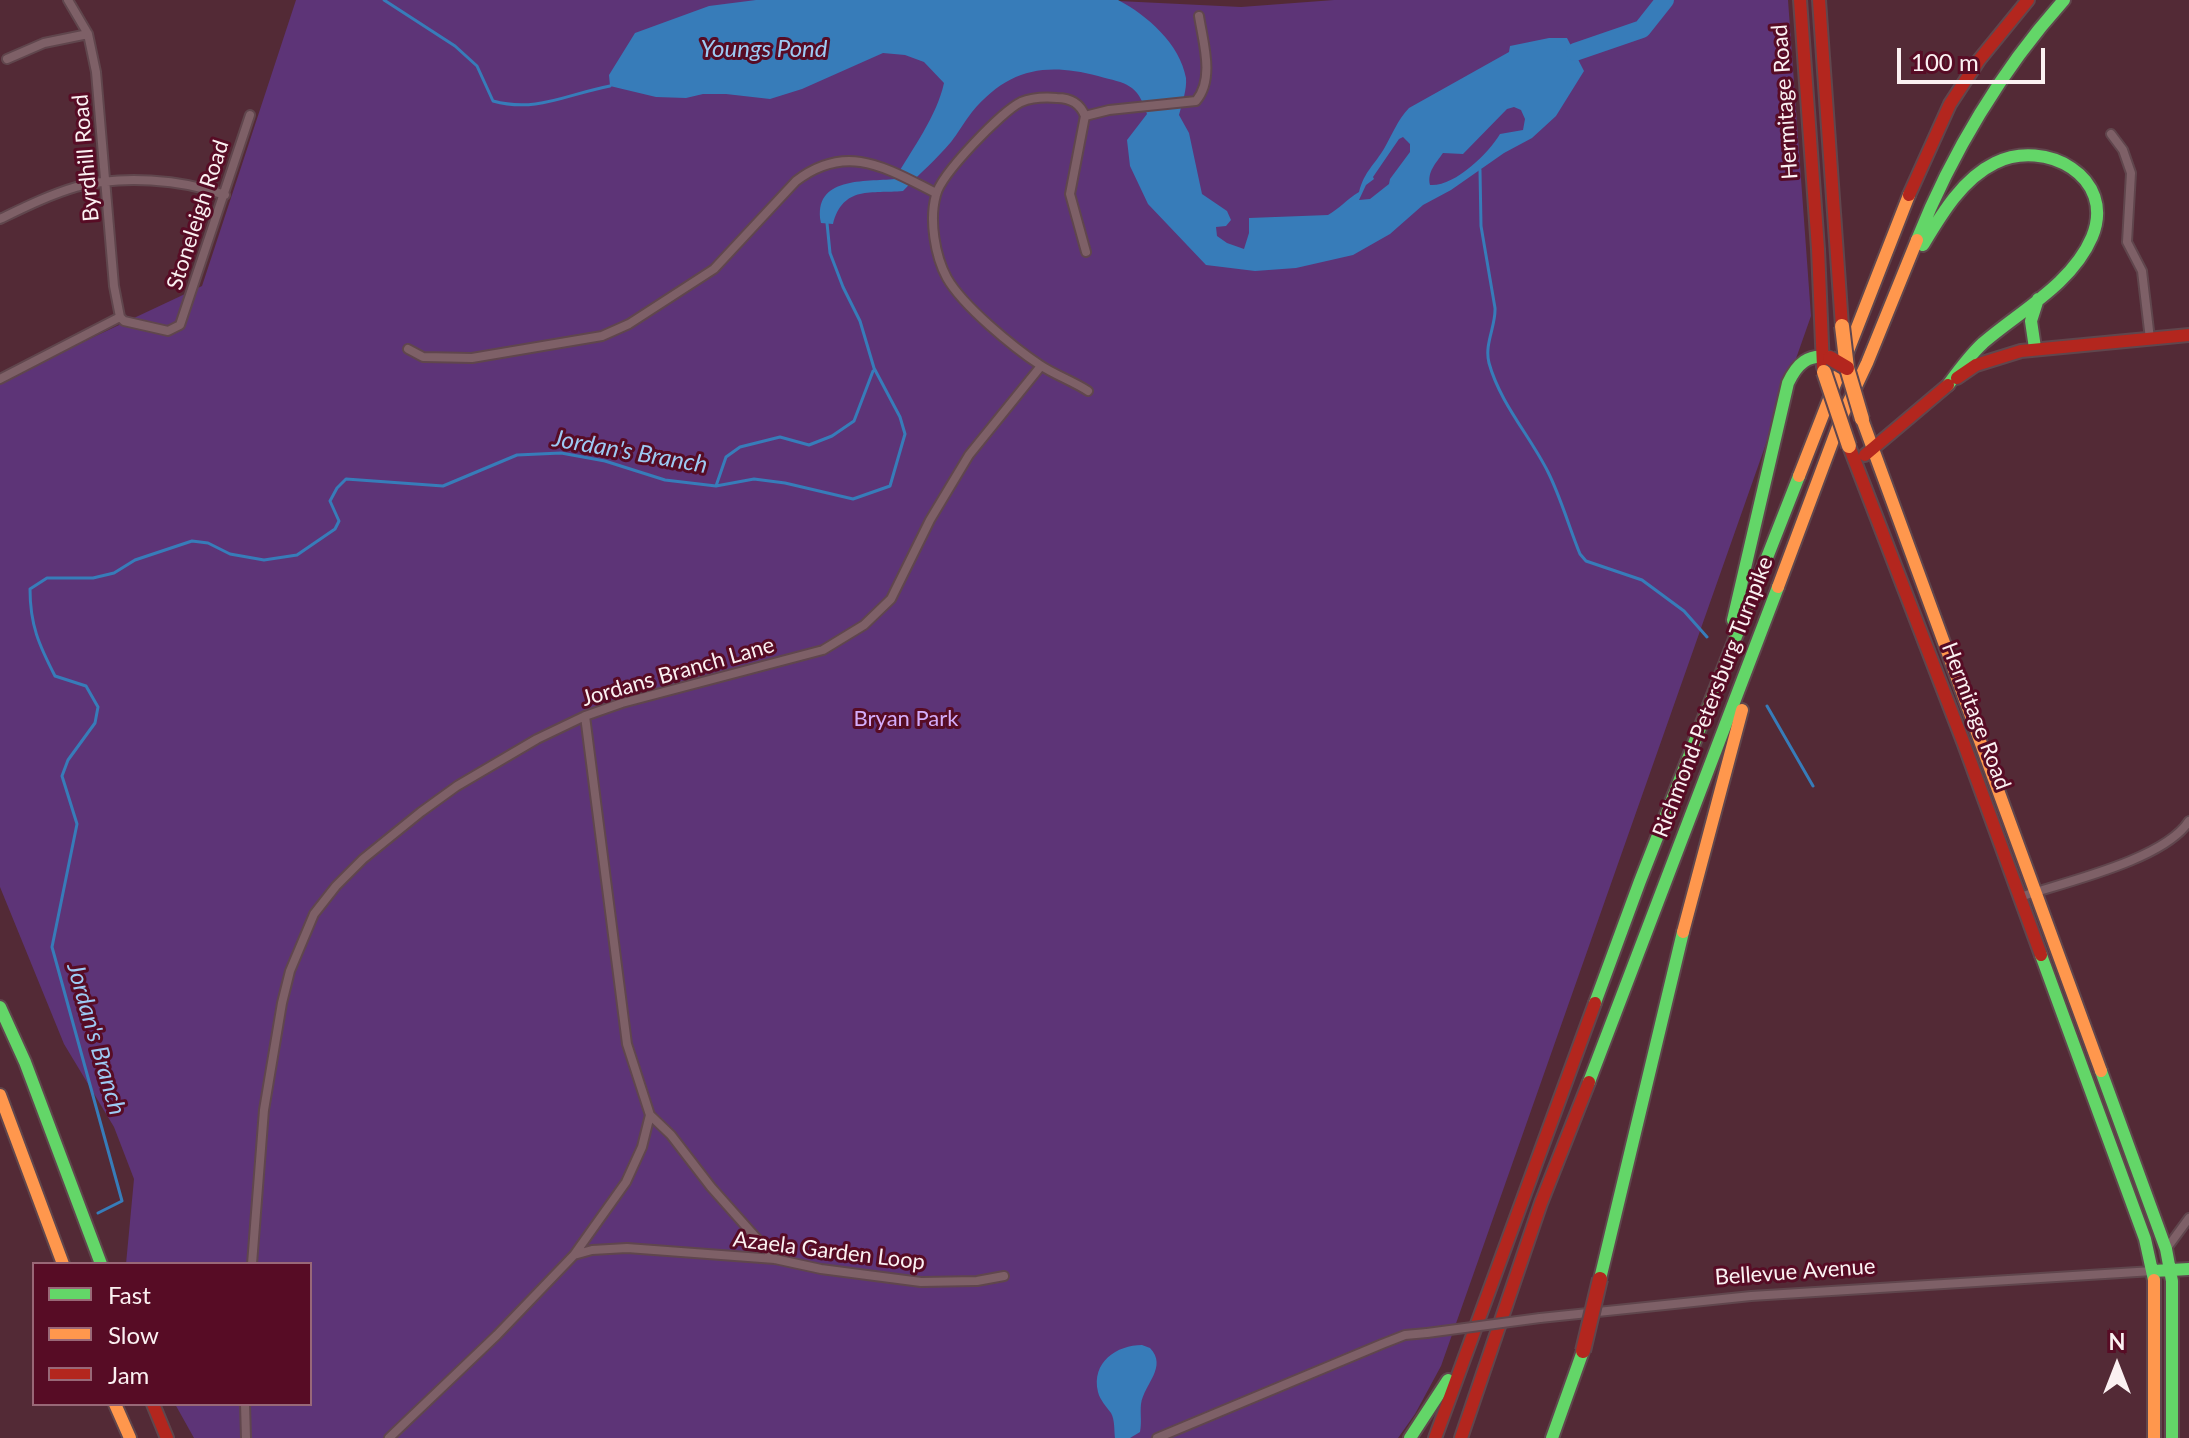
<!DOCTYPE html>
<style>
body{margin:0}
#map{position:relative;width:2189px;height:1438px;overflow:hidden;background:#532a36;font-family:Lato,sans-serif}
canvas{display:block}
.legend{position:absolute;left:32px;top:1262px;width:280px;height:144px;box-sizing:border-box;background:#570c25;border:2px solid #996877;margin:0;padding:10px 14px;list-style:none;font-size:24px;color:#fbf1f2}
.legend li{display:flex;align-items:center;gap:16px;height:40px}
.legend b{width:40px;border:2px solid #996877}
.north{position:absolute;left:2077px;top:1326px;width:80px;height:80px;-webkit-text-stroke:6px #570c25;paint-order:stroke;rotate:0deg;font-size:22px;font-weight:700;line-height:32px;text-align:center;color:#fbf1f2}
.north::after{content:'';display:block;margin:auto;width:28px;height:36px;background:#fbf1f2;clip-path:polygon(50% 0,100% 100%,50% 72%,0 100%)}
.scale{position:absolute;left:1897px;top:48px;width:148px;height:36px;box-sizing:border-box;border:4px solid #fbf1f2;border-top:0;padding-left:10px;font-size:24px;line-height:28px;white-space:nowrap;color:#fbf1f2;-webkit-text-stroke:6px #570c25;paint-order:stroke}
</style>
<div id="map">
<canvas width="2189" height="1438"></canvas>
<ul class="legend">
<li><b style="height:10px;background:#63d668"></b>Fast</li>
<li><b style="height:10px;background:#ff974d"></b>Slow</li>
<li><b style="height:10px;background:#b3261e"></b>Jam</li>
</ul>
<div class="north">N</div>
<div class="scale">100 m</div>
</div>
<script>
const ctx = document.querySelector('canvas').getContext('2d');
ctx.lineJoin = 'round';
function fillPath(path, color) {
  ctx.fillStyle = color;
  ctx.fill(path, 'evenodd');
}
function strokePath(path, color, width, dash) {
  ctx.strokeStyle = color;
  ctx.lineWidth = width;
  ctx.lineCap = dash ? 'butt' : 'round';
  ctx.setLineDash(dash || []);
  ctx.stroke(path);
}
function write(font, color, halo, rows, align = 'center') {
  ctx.font = font + ' Lato,sans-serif';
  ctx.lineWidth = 6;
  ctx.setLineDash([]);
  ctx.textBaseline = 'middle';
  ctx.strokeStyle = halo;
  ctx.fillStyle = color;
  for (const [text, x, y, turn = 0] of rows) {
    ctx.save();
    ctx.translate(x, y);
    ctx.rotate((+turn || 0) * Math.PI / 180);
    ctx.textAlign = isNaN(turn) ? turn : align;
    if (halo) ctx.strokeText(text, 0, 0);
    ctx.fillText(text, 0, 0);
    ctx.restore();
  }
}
fillPath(new Path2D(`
 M296,0H1098L1241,7L1334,0H1788L1811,316L1441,1366L1415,1414L1398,1438H194L175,1404H310V1264H126L134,1179L114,1127L64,1044L0,887V381L202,286Z`), '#5d3477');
fillPath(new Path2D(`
 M756,0H1118C1147,15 1180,44 1186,78C1187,90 1182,103 1179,115L1189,133L1202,194L1227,211L1231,220L1226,226L1216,227L1217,236L1227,243L1244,249L1249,233V218L1328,215C1339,209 1347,199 1359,192C1365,170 1374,166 1385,147C1393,133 1397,121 1409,108L1509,52L1510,46L1549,38H1567L1584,71L1556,116L1532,138L1504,153L1451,190L1423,205L1390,234L1353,255L1296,268L1255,271L1206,265L1148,204L1130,166L1127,140L1147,114C1137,83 1127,84 1098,76C1045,62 1008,69 972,112C964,122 958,133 951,142C936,160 919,174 903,191C872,194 843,185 833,224L821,223C812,176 866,182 895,179C912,149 937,116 944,83L924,62L905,55L883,53L802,89L770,99L726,94H703L686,98L656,97L610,86L609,75L635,33L709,6ZM1514,107L1521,110L1525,119L1523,130L1500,134C1488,154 1454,187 1430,185C1427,172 1436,163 1443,153L1463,154L1507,109ZM1403,137L1410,144V152L1390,179L1389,184L1370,199L1359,200L1366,185L1374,179L1373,177L1399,139Z
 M1142,1345L1150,1348C1168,1367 1144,1384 1141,1404C1140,1413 1142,1422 1140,1432L1130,1438H1115C1114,1430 1115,1420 1111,1413C1106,1406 1100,1400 1098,1392C1091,1362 1117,1345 1142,1345Z`), '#377cb9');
strokePath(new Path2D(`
 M384,0L455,46L477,66L493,101C537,113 567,94 610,86
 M1480,170L1481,226L1495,308C1496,326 1484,344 1489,363C1500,403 1530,436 1548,472C1561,498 1569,527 1580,554L1586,561L1642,580L1684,611L1707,637
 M716,486L726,457L740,447L780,437L809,445L832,436L854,421L873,371
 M1767,706L1813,786
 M98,1213L122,1201L52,947L77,824L62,776L68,760L95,723L98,707L86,686L55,676C39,645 30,625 30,589L47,578H93L114,573L135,560L192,541L208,543L230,554L264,560L297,555L335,529L339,521L330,501L337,488L346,479L443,486L517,455L561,453L605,461L665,480L716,486L754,479L785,483L853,499L890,486L905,434L900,417L874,368L860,321L843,287L830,253L827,223`), '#377cb9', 3);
strokePath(new Path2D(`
 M1575,52L1642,29L1665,0`), '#377cb9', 18);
const street = new Path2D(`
 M68,0L88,34L96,72L114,286L120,317
 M7,59L44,43L88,34
 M1085,116L1109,110L1196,101C1215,79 1203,42 1199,16
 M2111,134L2123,150L2131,173L2127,242L2142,271L2150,339
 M0,219C25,207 49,195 76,187C121,175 181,179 225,195
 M1086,252L1070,194L1085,116C1080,103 1070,98 1057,98C1044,97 1033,97 1021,102C1001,112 941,174 936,195C929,220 935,256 947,278C963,306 1013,347 1040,365C1055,375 1073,381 1088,391
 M120,317L124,321L168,331L180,325L250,115
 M408,349L423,357L472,358L602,336L629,324L714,269L796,181C847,142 886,168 936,193
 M0,379L120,317
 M2020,897C2065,882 2164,860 2189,821
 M650,1115L671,1135L711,1187L775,1259
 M2167,1248L2189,1218
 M574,1255L626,1182L642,1147L650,1115L627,1044L585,716
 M252,1264L264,1110L282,1003L290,971L314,914L336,886L363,859L421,812L457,786L537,739L585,716L622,703L823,650L864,625L891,599L930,520L969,455L1041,366
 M1540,1318L1751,1296L2153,1271
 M245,1404L246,1438
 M389,1438L497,1335L574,1255L592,1250L627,1248L775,1259L821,1269L921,1282L977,1281L1004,1276
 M1157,1438L1382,1344L1405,1335L1427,1333`);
const fast = new Path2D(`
 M1917,240C1951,154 2002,69 2064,0
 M1923,245C1941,215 1962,179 1995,163C2045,138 2117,177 2092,237C2072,284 2020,311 1983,343C1969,356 1959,370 1948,385
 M2035,348L2031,321L2038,299
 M1733,620L1788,383C1797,364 1808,353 1830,358
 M2041,955L2145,1239L2154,1280
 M1595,1003L1640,881L1799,476
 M0,1007L25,1062L101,1264
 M2101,1071L2166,1249L2172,1281V1438
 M1589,1082L1778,587
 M2153,1271L2189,1269
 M1600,1279L1683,932
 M1410,1438L1448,1380
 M1552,1438L1583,1351`);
const slow = new Path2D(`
 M1862,419L2101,1071
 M1799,476L1909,195
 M1778,587L1842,416L1867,363L1917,240
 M1683,932L1742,710
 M0,1095L63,1264
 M2154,1280V1438
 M115,1404L130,1438`);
const jam = new Path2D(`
 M1800,0L1818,249L1823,367
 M1819,0L1842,326
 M1909,195L1950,104L1979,60L2028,0
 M1957,378L1976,365L2021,351L2189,335
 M1849,446L1964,744L2041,955
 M1865,455L1948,385
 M153,1404L167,1438
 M1435,1438L1595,1003
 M1461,1438L1541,1203L1589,1082`);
strokePath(street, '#60464d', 12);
strokePath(fast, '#60464d', 16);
strokePath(slow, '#60464d', 16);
strokePath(jam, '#60464d', 16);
strokePath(street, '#7e6067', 8);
strokePath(fast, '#63d668', 12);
strokePath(slow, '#ff974d', 12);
strokePath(jam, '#b3261e', 12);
const streetBridge = new Path2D(`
 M1427,1333L1540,1318`);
const slowBridge = new Path2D(`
 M1842,326L1847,368L1862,419
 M1824,372L1849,446`);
const jamBridge = new Path2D(`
 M1830,358L1847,368
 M1583,1351L1600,1279`);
strokePath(streetBridge, '#60464d', 12, []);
strokePath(slowBridge, '#60464d', 18, []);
strokePath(jamBridge, '#60464d', 18, []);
strokePath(streetBridge, '#7e6067', 8);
strokePath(slowBridge, '#ff974d', 14);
strokePath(jamBridge, '#b3261e', 14);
write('22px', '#fbf1f2', '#570c25', [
 ["Hermitage Road",1785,102,-94],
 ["Byrdhill Road",86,158,-95],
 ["Stoneleigh Road",198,215,-72],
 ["Jordans Branch Lane",678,672,-16],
 ["Richmond-Petersburg Turnpike",1713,697,-69],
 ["Hermitage Road",1976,716,69],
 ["Azaela Garden Loop",829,1251,7],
 ["Bellevue Avenue",1795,1272,-4]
]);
write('22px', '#d4adfa', '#570c25', [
 ["Bryan Park",906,719]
]);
write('italic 24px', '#9dcaf3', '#570c25', [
 ["Youngs Pond",764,49],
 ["Jordan's Branch",630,452,10],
 ["Jordan's Branch",96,1039,74]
]);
</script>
